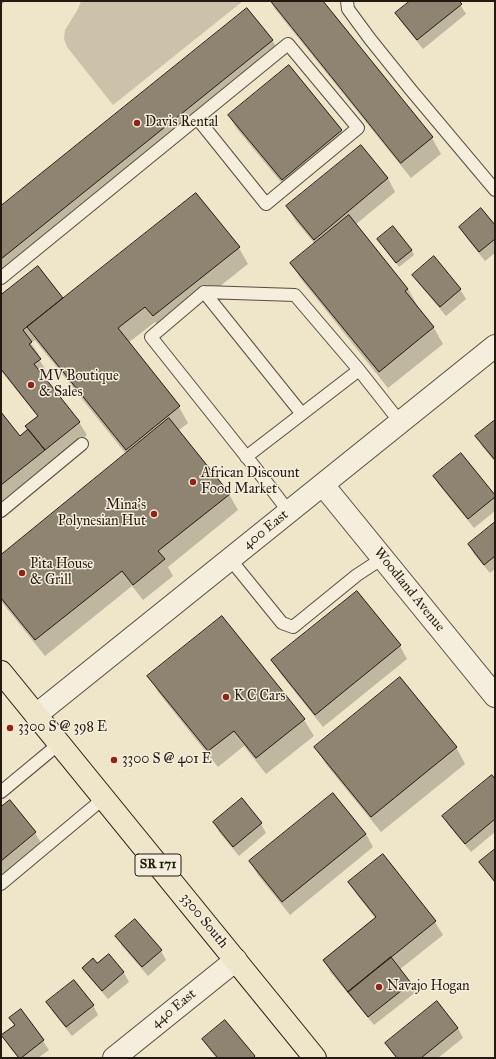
<!DOCTYPE html>
<style>
body{margin:0}
#map{position:relative;width:496px;height:1059px;overflow:hidden;background:#efe5c9;font-family:"IM FELL Great Primer",serif}
canvas{display:block}
.frame{position:absolute;inset:0;border:2px solid #241a11;pointer-events:none}
</style>
<div id="map">
<canvas width="496" height="1059"></canvas>
<div class="frame"></div>
</div>
<script>
const ctx = document.querySelector('canvas').getContext('2d');
ctx.lineJoin = 'round';
function fillPath(path, color) {
  ctx.fillStyle = color;
  ctx.fill(path, 'evenodd');
}
function strokePath(path, color, width, dash) {
  ctx.strokeStyle = color;
  ctx.lineWidth = width;
  ctx.lineCap = dash ? 'butt' : 'round';
  ctx.setLineDash(dash || []);
  ctx.stroke(path);
}
function write(font, color, halo, rows, align = 'center') {
  ctx.font = font + ' "IM FELL Great Primer",serif';
  ctx.lineWidth = 3;
  ctx.setLineDash([]);
  ctx.textBaseline = 'middle';
  ctx.strokeStyle = halo;
  ctx.fillStyle = color;
  for (const [text, x, y, turn = 0] of rows) {
    ctx.save();
    ctx.translate(x, y);
    ctx.rotate((+turn || 0) * Math.PI / 180);
    ctx.textAlign = isNaN(turn) ? turn : align;
    if (halo) ctx.strokeText(text, 0, 0);
    ctx.fillText(text, 0, 0);
    ctx.restore();
  }
}
fillPath(new Path2D(`
 M81,1H243L113,105L67,47L64,39L65,30L78,9Z`), '#ccc2aa');
fillPath(new Path2D(`
 M1,1H6L1,5Z
 M270,1H321L432,138L441,154L411,178L275,9Z
 M412,1H458L466,14L423,49L402,23L396,14Z
 M272,40L282,56L1,283V207Z
 M289,66L342,131L349,144L290,193L237,129L229,116Z
 M360,146L388,178L395,192L355,225L408,289L417,305L416,306L434,328L443,344L388,388L301,279L291,263L315,244L295,220L288,207Z
 M196,194L239,248L248,264L162,332L155,322L128,343L179,407L188,423L178,431L229,494L238,510L168,567L173,576L143,600L132,586L45,656L1,601V556L126,454L35,340L31,343L39,355L37,356L47,372L43,376L79,422L87,435L1,504V414L20,437L29,430L38,417L1,371V296L37,267L63,300Z
 M460,227H495V253L485,261L465,236Z
 M378,240L412,250L414,255L399,267Z
 M434,258L460,289L466,299L446,316L419,284L413,275Z
 M495,422V462L482,446L477,436Z
 M434,476L495,497V511L474,528L439,485Z
 M495,523V569L490,573L474,554L469,544Z
 M400,646L407,659L323,727L280,673L272,660Z
 M149,676L304,720L314,736L266,774L244,746L218,767L158,692Z
 M316,747H456L465,764L381,832L325,763Z
 M495,780V832L471,852L449,826L443,816Z
 M242,800L261,824L266,833L239,856L219,832L214,822Z
 M1,809L35,833L43,846L1,880Z
 M366,834L373,847L290,915L258,875L250,862Z
 M495,850V883L486,871L480,862Z
 M382,856L435,922L443,935L399,970L410,983L416,992L374,1025L331,973L324,960L376,919L357,895L349,882Z
 M117,936L161,951L166,960L148,976L122,946Z
 M109,955L124,973L129,982L108,999L89,977L84,968L97,965Z
 M48,1002L93,1005L98,1015L72,1036L53,1012Z
 M20,1010L43,1041L49,1050L38,1058H18L8,1045L3,1035L15,1026L10,1018Z
 M458,1028L463,1038L438,1058H396L386,1043Z
 M203,1040L254,1057L255,1058H216L209,1049Z`), '#0003');
const building = new Path2D(`
 M271,1H323L433,137L401,163Z
 M410,1H459L462,4L417,40L395,13Z
 M247,8L273,40L1,259V206Z
 M289,65L342,130L282,180L228,115Z
 M361,145L388,178L314,240L286,206Z
 M196,193L240,247L153,316L145,307L118,328L180,406L126,450L27,327Z
 M481,208L495,225V239L479,252L459,227Z
 M349,215L408,289L405,291L434,327L379,372L290,263Z
 M393,226L412,250L396,263L377,239Z
 M434,256L461,289L440,307L412,275Z
 M38,266L63,298L23,330L32,342L29,344L41,359L34,364L80,422L45,450L25,426L38,416L1,369V295Z
 M1,412L20,436L28,429L45,450L1,485Z
 M169,418L230,494L158,551L165,559L133,585L122,571L35,640L1,598V555Z
 M495,420V460L475,436Z
 M461,453L495,495V497L468,519L433,476Z
 M495,522V556L484,565L468,544Z
 M357,591L401,645L315,715L271,660Z
 M222,616L305,719L256,758L234,731L208,751L147,676Z
 M400,677L457,747L371,817L314,747Z
 M492,775L495,779V819L465,844L442,816Z
 M333,793L366,834L282,902L249,861Z
 M242,798L262,823L233,847L213,822Z
 M10,800L36,832L1,861V807Z
 M495,849V882L479,862Z
 M383,854L436,921L348,992L323,960L376,917L348,882Z
 M135,919L162,950L142,967L115,936Z
 M109,954L124,972L102,991L82,968L93,958L97,963Z
 M391,957L411,983L368,1017L348,992Z
 M74,980L94,1005L66,1027L46,1002Z
 M437,1001L458,1028L421,1058H397L385,1043Z
 M21,1009L44,1040L21,1058H19L1,1035L15,1025L9,1018Z
 M225,1020L255,1056L253,1058H218L202,1039Z`);
fillPath(building, '#8e8471');
strokePath(building, '#241a11', 1);
const service = new Path2D(`
 M347,1L348,9L370,39L411,90L495,190
 M1,278L288,44L358,128L266,204L197,118
 M204,292L302,414
 M246,457L359,370L400,422
 M1,511L82,444
 M289,512L257,470L151,337L204,292L295,295L359,370
 M230,559L282,623L293,627L357,575L383,558
 M1,792L60,743
 M1,884L104,798`);
const minor = new Path2D(`
 M323,485L495,696
 M36,715L495,346
 M114,1058L236,960`);
const primary = new Path2D(`
 M1,672L315,1058`);
strokePath(service, '#574d3f', 14);
strokePath(minor, '#574d3f', 24);
strokePath(primary, '#241a11', 24);
strokePath(service, '#f5eedc', 12);
strokePath(minor, '#f5eedc', 22);
strokePath(primary, '#efe5c9', 22);
for (const [x, y, r, color] of [
 [137,123,4,"#8f2418"],
 [31,385,4,"#8f2418"],
 [193,482,4,"#8f2418"],
 [154,514,4,"#8f2418"],
 [22,573,4,"#8f2418"],
 [226,697,4,"#8f2418"],
 [10,728,4,"#8f2418"],
 [114,760,4,"#8f2418"],
 [379,987,4,"#8f2418"]
]) {
  const dot = new Path2D();
  dot.arc(x, y, r, 0, 2 * Math.PI);
  ctx.fillStyle = color;
  ctx.fill(dot);
  strokePath(dot, '#f5eedc', 1.5);
}
for (const [x, y, w] of [
 [158,865,46]
]) {
  const box = new Path2D();
  box.roundRect(x - w / 2, y - 11, w, 22, 3);
  ctx.fillStyle = '#f5eedc';
  ctx.fill(box);
  strokePath(box, '#241a11', 1);
}
write('bold 13px', '#241a11', null, [
 ["SR 171",158,865]
]);
write('14px', '#241a11', '#f5eedc', [
 ["Davis Rental",145,123],
 ["MV Boutique",39,377],
 ["& Sales",39,393],
 ["African Discount",201,474],
 ["Food Market",201,490],
 ["Mina's",146,506,"right"],
 ["Polynesian Hut",146,522,"right"],
 ["Pita House",30,565],
 ["& Grill",30,581],
 ["K C Cars",234,697],
 ["3300 S @ 398 E",18,728],
 ["3300 S @ 401 E",122,760],
 ["Navajo Hogan",387,987]
], 'left');
write('14px', '#241a11', '#f5eedc', [
 ["400 East",266,530,-39],
 ["Woodland Avenue",409,590,51],
 ["3300 South",204,921,51],
 ["440 East",174,1009,-39]
]);
</script>
